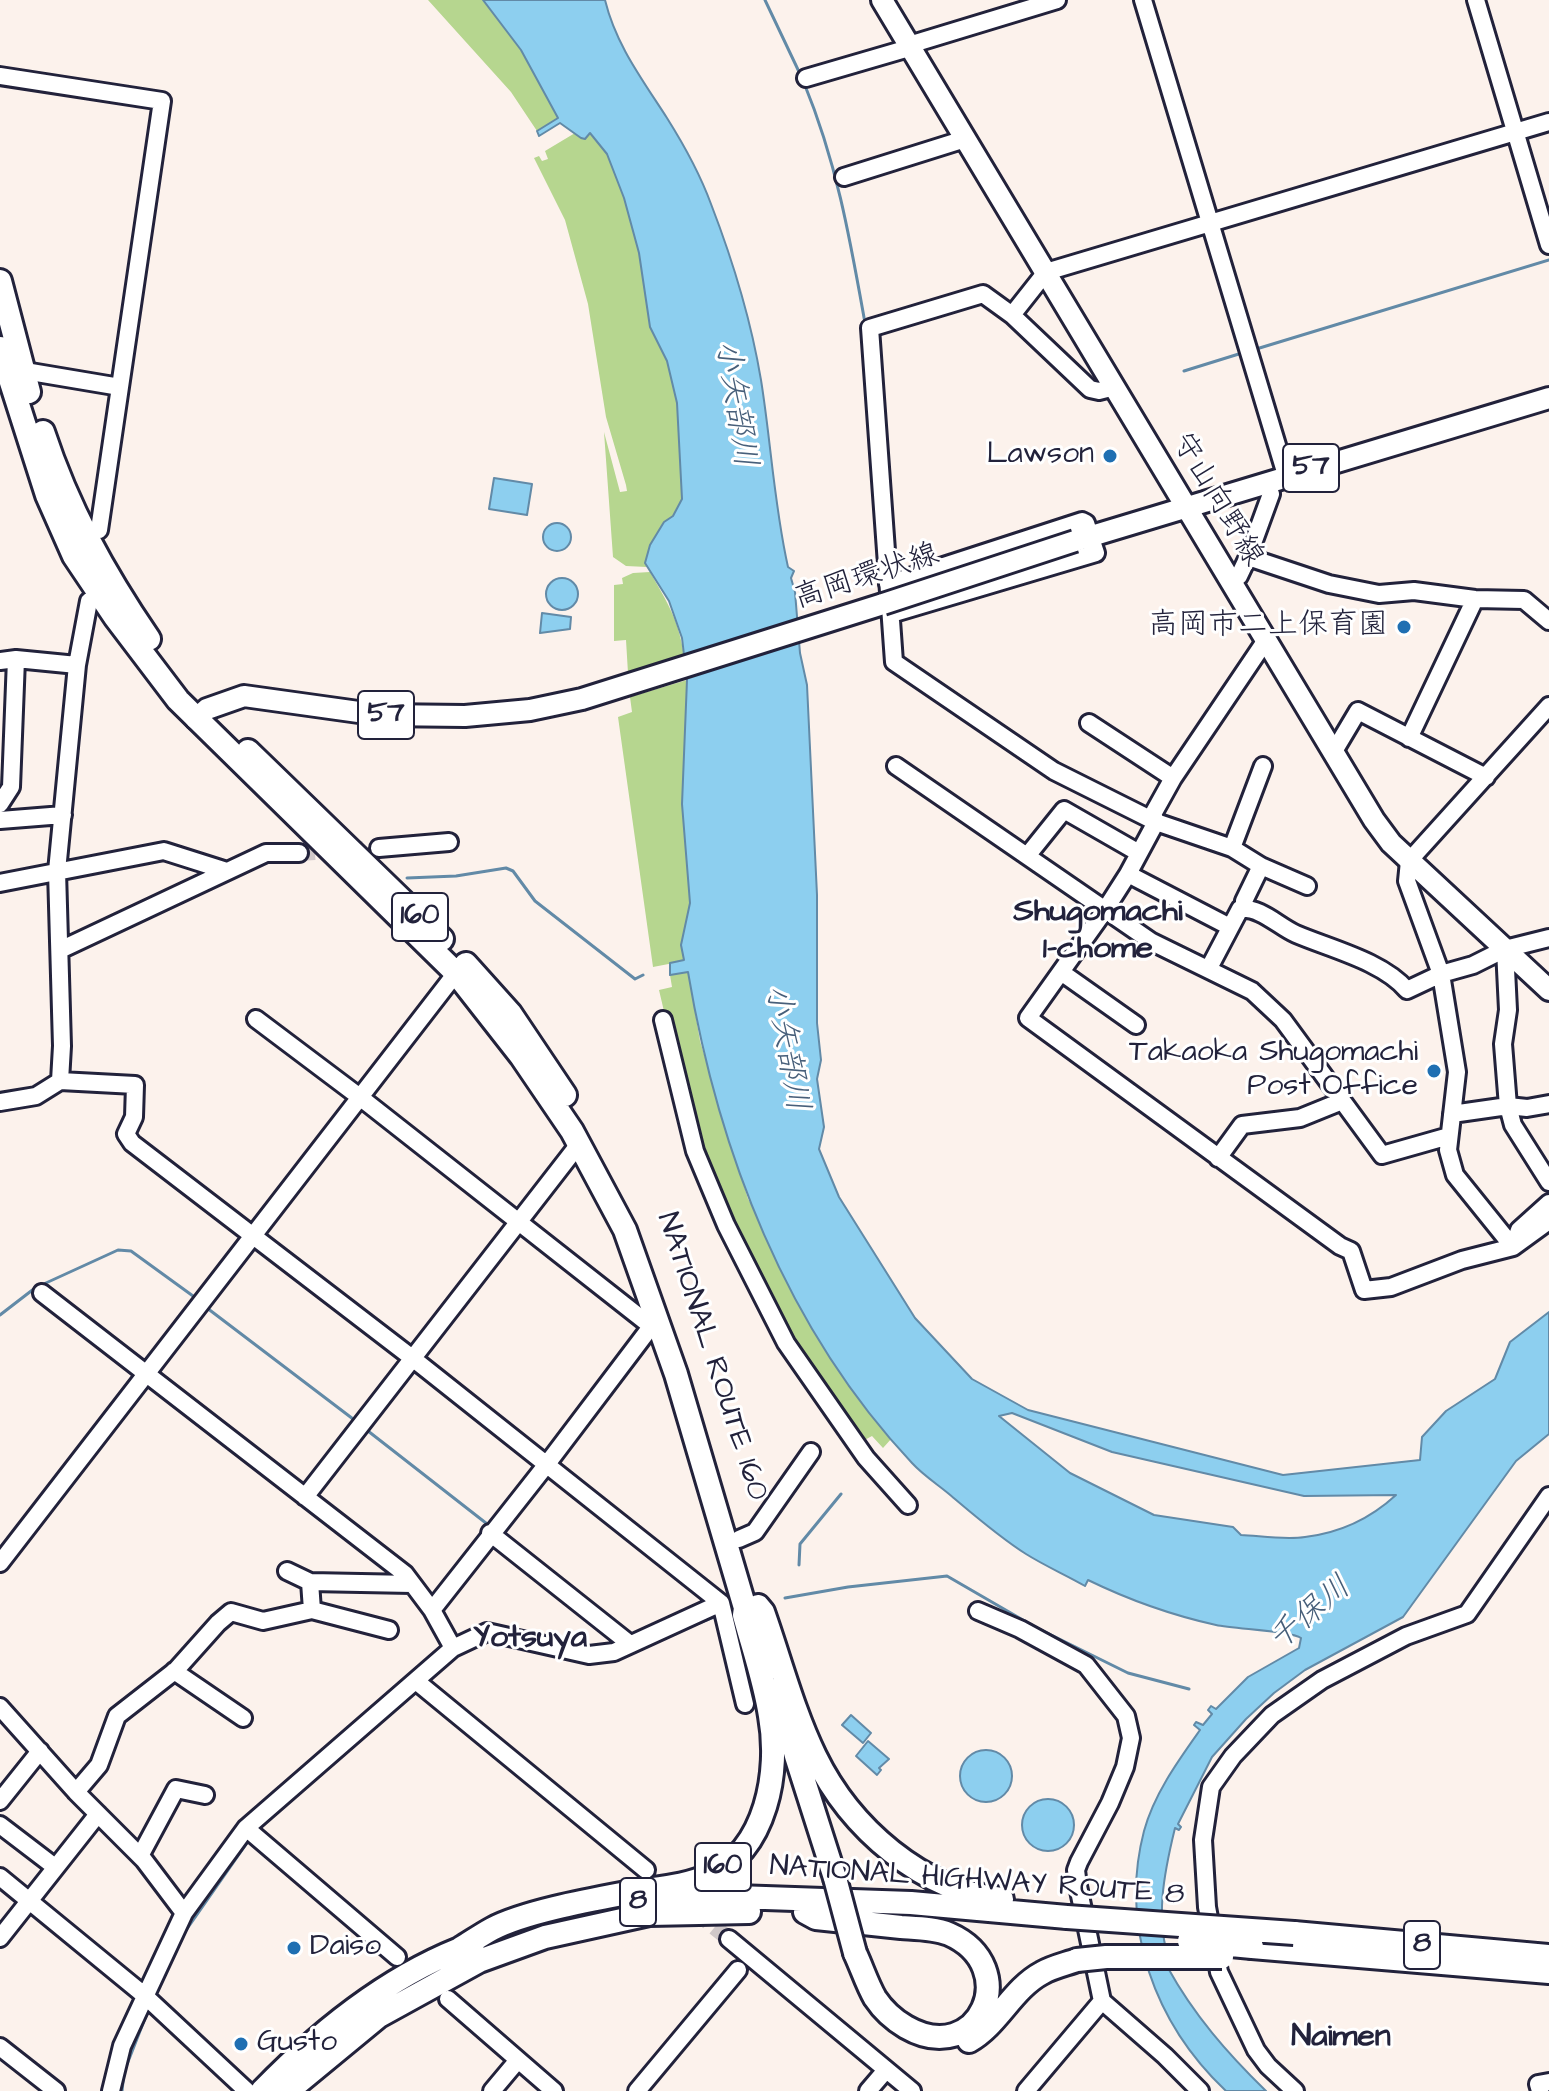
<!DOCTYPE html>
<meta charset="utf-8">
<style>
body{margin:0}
canvas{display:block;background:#fcf2ec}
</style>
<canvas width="1549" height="2091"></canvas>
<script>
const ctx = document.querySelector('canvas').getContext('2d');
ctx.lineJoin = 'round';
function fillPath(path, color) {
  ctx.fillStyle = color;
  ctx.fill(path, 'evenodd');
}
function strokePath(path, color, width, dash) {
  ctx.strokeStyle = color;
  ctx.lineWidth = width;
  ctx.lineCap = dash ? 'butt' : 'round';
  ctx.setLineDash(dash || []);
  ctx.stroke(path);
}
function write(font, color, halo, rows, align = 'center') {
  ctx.font = font + ' "Architects Daughter","Klee One",sans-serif';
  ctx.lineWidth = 6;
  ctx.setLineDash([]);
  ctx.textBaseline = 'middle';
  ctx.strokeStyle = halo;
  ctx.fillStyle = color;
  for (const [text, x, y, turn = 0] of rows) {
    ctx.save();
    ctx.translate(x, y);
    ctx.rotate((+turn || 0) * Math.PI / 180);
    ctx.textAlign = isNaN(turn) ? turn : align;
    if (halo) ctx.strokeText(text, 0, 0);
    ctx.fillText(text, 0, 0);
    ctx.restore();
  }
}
fillPath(new Path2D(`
 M428,0H483L521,50L558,118L537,131L511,92Z
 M589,132L607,154L624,198L639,253L650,327L667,361L677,403L682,499L673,516L664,522L645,563L647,567L626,566L613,557L604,432L620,492L627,491L626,485L606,417L588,304L565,220L534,158L539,156L542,161L548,159L545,151L575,133L581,138Z
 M650,572C667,602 679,620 684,656L628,673L626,640L614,641V585L623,584L622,578L633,573Z
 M687,680L682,804L690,903L681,945L684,961L653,967L618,717L632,712L630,697Z
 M688,971L700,1041L748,1199L892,1438L883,1448L872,1436L859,1443L800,1358L742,1250L703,1159L686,1105L659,990L672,987L670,975Z`), '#b6d68f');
const water = new Path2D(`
 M483,0H605C616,45 642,79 667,118C684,145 700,174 711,204C733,261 751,320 761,380C771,442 774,505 788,567L794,571L791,578L795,592L800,653L807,685L817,895V1023L821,1060L817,1079L824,1127L819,1149L839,1197L915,1318L972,1379L1028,1410L1283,1475L1420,1460L1422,1437L1446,1411L1495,1379L1510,1342L1549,1312V1434L1516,1461L1403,1617L1305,1670L1274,1693L1246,1719L1212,1757L1178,1824L1181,1827L1179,1830L1175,1828C1164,1873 1154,1921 1171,1966L1168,1968C1194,2015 1227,2053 1266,2091H1226C1155,2024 1119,1927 1144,1831C1154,1794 1178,1761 1200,1730L1194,1725L1196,1722L1203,1725L1212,1714L1208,1710L1211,1706L1216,1709L1248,1677L1299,1648L1301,1638C1292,1631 1234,1629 1216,1625C1171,1615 1129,1600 1088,1580L1085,1586C1066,1575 1045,1566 1026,1554C999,1537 974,1515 949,1494C937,1484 923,1475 912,1463C786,1329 718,1151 688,972L670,975V963L684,960L681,945L690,903L682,804L687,680L682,638L669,601L645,563L650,545L664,522L673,516L682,499L677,403L667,361L650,327L639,253L624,198L607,154L590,133L585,139L581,138L560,123L539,136L537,131L558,118L521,50ZM1012,1413L1112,1452L1304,1496L1396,1495C1371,1518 1339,1533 1305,1537C1285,1540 1261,1536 1241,1535L1233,1527L1154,1515L1070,1473L999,1416Z
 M494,478L532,484L527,515L489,509Z
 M543 537a14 14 0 1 1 28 0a14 14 0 1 1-28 0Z
 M546 594a16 16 0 1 1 32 0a16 16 0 1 1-32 0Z
 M542,613L571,617L570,629L540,633Z
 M851,1715L871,1733L863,1743L842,1725Z
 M868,1741L889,1759L879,1768L881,1770L877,1775L856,1756Z
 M960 1776a26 26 0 1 1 52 0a26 26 0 1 1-52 0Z
 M1022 1825a26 26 0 1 1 52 0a26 26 0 1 1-52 0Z`);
fillPath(water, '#8dcfef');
strokePath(water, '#628aa7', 2);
strokePath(new Path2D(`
 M765,0L801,76
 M804,83C837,163 850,239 865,323
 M1253,350L1549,260
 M1184,371L1242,353
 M407,878L456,876L506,868L513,871L535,901L635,979L643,975
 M207,1308L357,1422
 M0,1315L35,1288L118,1250L131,1251L193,1296
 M368,1431L491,1527
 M799,1565L800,1544L841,1494
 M785,1598L848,1587L947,1576L1035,1627L1128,1673L1189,1689
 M681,1630L719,1615
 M256,1831L307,1786
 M182,1936L249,1840
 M122,2091L124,2072L149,2008`), '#628aa7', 3);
strokePath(new Path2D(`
 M299,853L379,848
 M696,1912L729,1939`), '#d0c8c9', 16, [16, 8]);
const minor = new Path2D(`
 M1143,0L1286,475
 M1476,0L1549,245
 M0,76L162,101L99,530
 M806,78L902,50L909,45L1057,0
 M844,177L965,139
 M1012,315L1046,272L1549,122
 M13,369L120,387
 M1115,387L1099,391L1090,389L1012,315L983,294L870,328L894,662L1054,771L1156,822L1232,848L1261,866L1307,886
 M1248,557L1329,584L1379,594L1414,591L1475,599L1524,600L1549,621
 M1231,583L1239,576L1248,557L1271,494L1266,482
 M888,584L1082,521L1086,523L1096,553L891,614
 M1266,640L1173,778L1153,814L1156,822L1128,874L1105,910L1028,1018L1340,1246L1351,1251L1364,1290L1391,1287L1462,1260L1513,1247L1549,1221
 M0,661L16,659L77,665
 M1089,723L1173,778
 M1409,738L1475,599
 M1333,753L1358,711L1486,777
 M896,766L1152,942L1252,991L1283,1020L1382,1155L1449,1136
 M0,804L11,787L16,659
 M0,820L63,815
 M379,848L449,842
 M1232,848L1263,766
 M1027,856L1064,810L1139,853
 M1128,874L1230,927
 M0,883L164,851L227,871
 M1246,908L1244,901L1261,866
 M1505,949L1508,1010L1503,1044L1508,1106L1513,1125L1549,1182
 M60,950L266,853H299
 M1209,968L1240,909C1261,907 1278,926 1296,934C1331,949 1382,961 1407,990L1441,974L1473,965L1505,949L1549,938
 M1061,972L1136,1025
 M256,1019L361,1098L651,1326
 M663,1020L695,1151L726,1225L786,1343L866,1458L908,1505
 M60,1081L62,1046L57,871L77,665L89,601
 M0,1102L36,1096L60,1081L135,1085L134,1117L126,1134L132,1143L411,1357L721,1603L745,1704
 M1452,1114L1508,1106L1527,1108L1549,1104
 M1218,1158L1242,1125L1300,1118L1342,1101
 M1515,1242L1519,1230L1549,1203
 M1513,1247L1455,1175L1448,1150L1457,1072L1441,974L1407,881L1409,861L1549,706
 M42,1293L405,1574L432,1610L453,1648
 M305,1497L579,1144
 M490,1533L630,1644
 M739,1539L755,1532L811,1452
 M0,1563L456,973
 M287,1571L310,1582L412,1584
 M312,1610L389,1630
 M432,1610L547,1464L656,1320
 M978,1611L1020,1629L1086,1665L1126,1716L1131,1738L1125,1767L1110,1803L1079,1862L1076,1870L1078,1886L1102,2001L1165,2056L1200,2091
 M174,1671L243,1718
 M416,1681L646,1870
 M0,1707L76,1792L144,1860L184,1913
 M76,1792L99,1765L117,1716L176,1670L218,1623L231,1612L263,1621L312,1610L310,1582
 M0,1801L40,1751
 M0,1825L55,1867
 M246,1828L397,1957
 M140,1856L176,1789L205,1795
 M0,1877L144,1995L247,2091
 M0,1938L98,1814
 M729,1939L912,2091
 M448,1999L554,2091
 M0,2047L56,2091
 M111,2091L122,2046L184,1913L246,1828L453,1648L487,1632L589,1655L614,1652L721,1603
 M492,2091L518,2060
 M637,2091L738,1970
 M868,2091L886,2070
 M1026,2091L1102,2001
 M1295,2091L1268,2066L1256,2050L1219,1972L1207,1907L1203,1840L1211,1787L1233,1756L1272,1715L1322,1680L1406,1636L1467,1614L1549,1496
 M1540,2091L1538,2084L1549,2082`);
const major = new Path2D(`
 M882,0L1374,820L1391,843L1549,990
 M1075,541L1549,398
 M196,719L207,709L244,696L380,715L465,716L530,710L582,699L883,604`);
const highway = new Path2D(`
 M0,281L29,392
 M0,348L47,495L74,556L115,617L178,700L456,973L521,1056L572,1131L625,1230L676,1374L745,1608L744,1615C753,1648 765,1682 770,1716C780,1771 767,1849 710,1875C685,1887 654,1888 627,1893C590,1900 524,1912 492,1929C481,1935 471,1942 461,1948
 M43,432C68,508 104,573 149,639
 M248,751L442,939
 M466,964L510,1013L565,1095
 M758,1606L763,1612C780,1660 793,1711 815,1756C850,1828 922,1891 1002,1899
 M778,1689L796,1756L835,1878
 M661,1900L707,1896L911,1903L1067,1917
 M805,1912L816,1918C844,1921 872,1924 901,1927C916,1928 935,1928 949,1934C1024,1967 979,2069 906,2027C894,2020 883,2010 875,1998C867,1984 862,1968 855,1953
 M1294,1933L1549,1956
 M1252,1947L1549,1972
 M969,2041C998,2025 1012,1989 1042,1973C1052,1967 1066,1964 1077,1960
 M262,2091C321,2030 392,1973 473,1944
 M288,2091L379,2016L479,1961L545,1937L649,1914L749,1912`);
strokePath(minor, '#22223b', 22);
strokePath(major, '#22223b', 26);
strokePath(highway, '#22223b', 28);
strokePath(minor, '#fff', 16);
strokePath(major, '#fff', 20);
strokePath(highway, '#fff', 22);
const majorBridge = new Path2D(`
 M883,604L1075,541`);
const highwayBridge = new Path2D(`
 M835,1878L855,1953
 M1067,1917L1294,1933
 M1189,1941L1252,1947
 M1077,1960L1106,1957H1222`);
strokePath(majorBridge, '#22223b', 26, []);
strokePath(highwayBridge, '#22223b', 28, []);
strokePath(majorBridge, '#fff', 20);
strokePath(highwayBridge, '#fff', 22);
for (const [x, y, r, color] of [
 [1110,456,8,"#1f6fb2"],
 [1404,627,8,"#1f6fb2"],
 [1434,1071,8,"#1f6fb2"],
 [294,1948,8,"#1f6fb2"],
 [241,2044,8,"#1f6fb2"]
]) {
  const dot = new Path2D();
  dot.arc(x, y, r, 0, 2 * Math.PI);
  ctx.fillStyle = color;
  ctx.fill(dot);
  strokePath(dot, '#fff', 3);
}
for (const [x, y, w] of [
 [1311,468,56],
 [386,715,56],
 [420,917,56],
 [723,1867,56],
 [638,1902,36],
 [1422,1945,36]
]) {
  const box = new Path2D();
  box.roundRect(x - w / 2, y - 24, w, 48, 6);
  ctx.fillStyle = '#fff';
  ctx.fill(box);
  strokePath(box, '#22223b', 2);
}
write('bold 28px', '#22223b', null, [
 ["57",1311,468],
 ["57",386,715],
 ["160",420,917],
 ["160",723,1867],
 ["8",638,1902],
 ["8",1422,1945]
]);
write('30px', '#22223b', '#fff', [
 ["Lawson",1094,456],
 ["高岡市二上保育園",1388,627],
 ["Takaoka Shugomachi",1418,1054],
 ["Post Office",1418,1088],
 ["Daiso",310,1948,"left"],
 ["Gusto",257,2044,"left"]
], 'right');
write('30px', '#22223b', '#fff', [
 ["守山向野線",1216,500,59],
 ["高岡環状線",867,578,-18],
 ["NATIONAL ROUTE 160",711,1357,72],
 ["NATIONAL HIGHWAY ROUTE 8",977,1882,4]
]);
write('italic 32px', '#475f7a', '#fff', [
 ["小矢部川",734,404,81],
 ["小矢部川",785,1048,80],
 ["千保川",1311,1615,-40]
]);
write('bold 32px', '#22223b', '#fff', [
 ["Shugomachi",1098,913],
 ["1-chome",1098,950],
 ["Yotsuya",530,1639],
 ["Naimen",1341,2038]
]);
</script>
